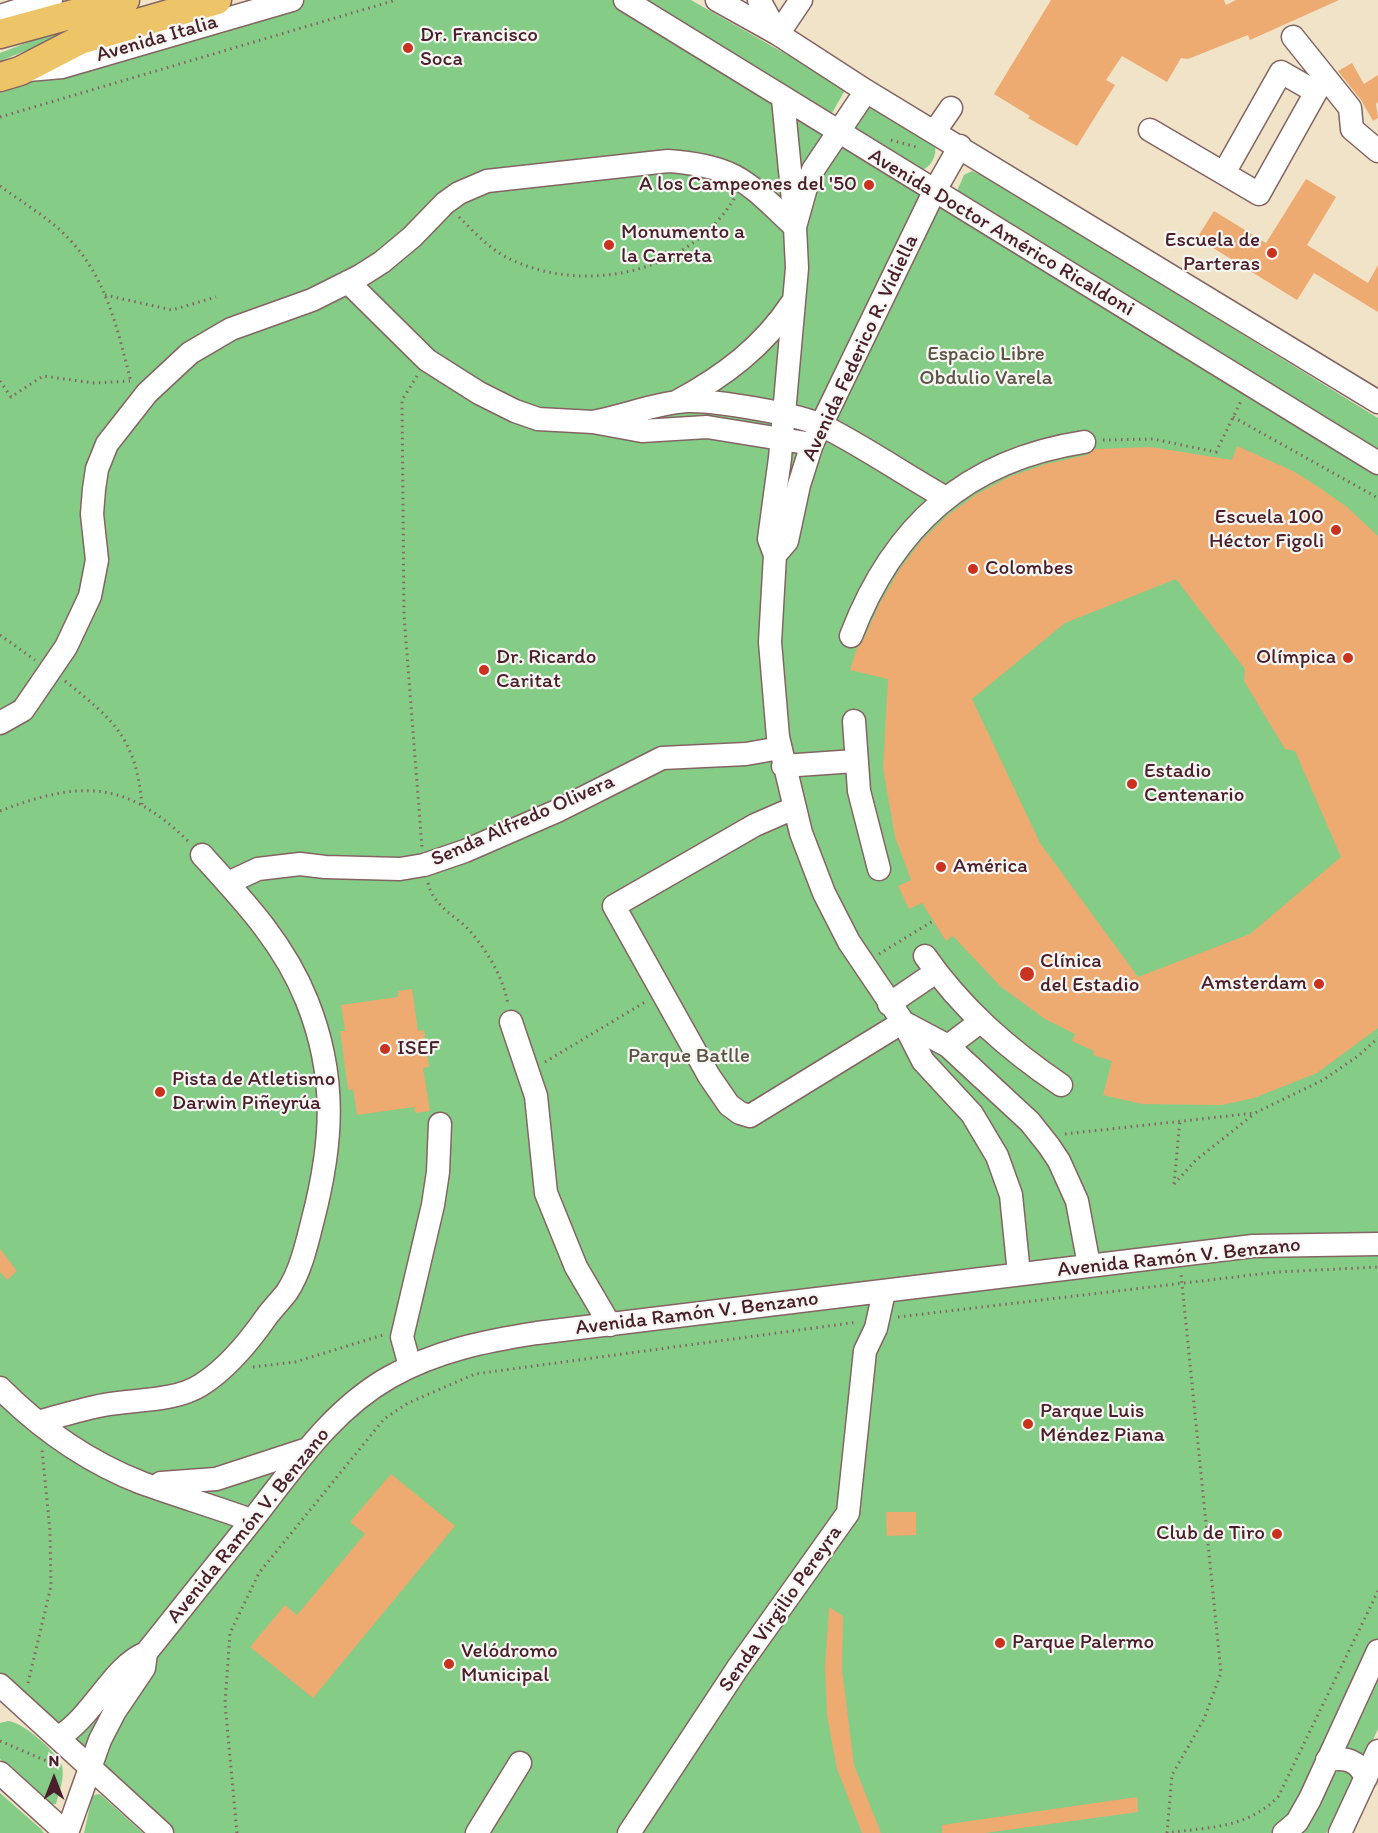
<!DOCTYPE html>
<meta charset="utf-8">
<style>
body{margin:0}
#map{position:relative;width:1378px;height:1833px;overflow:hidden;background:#f0e3c8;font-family:Itim,sans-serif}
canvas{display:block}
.north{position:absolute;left:24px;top:1749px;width:60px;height:60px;-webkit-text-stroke:4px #f6f6f2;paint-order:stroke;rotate:0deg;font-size:16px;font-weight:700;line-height:24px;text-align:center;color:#4a1f2b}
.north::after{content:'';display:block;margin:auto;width:21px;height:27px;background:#4a1f2b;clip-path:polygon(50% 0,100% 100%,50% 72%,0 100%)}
</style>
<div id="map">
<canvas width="1378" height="1833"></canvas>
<div class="north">N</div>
</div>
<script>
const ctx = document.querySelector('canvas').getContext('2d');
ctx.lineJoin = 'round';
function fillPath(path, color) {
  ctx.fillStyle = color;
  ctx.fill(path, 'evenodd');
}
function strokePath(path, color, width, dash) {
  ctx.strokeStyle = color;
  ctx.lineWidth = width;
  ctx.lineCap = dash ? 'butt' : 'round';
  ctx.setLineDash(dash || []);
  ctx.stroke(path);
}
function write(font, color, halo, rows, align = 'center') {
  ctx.font = font + ' Itim,sans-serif';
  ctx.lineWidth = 4.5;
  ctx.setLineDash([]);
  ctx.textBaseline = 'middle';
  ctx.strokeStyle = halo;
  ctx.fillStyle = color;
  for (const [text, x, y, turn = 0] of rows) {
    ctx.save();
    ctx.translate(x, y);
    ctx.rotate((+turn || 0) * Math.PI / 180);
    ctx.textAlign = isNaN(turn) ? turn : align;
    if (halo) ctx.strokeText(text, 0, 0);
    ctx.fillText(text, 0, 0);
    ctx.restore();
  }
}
fillPath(new Path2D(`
 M168,0L82,28L0,61V53L96,16Z
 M292,0H625L1378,463V1651L1284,1833H162L0,1685V77Z
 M645,0H691L842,86L844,92L832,113H828Z
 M867,107H874L935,146C937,155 931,167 922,170L856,129L854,124Z
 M972,171L992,180L1378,418V452L957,191L964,175Z
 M1378,1681V1729L1365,1757L1346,1750Z
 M8,1721C23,1722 57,1752 62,1766C65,1778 59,1792 56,1804H50L0,1759V1723Z
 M1342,1769L1351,1773L1353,1782L1330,1828L1326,1833H1299L1333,1774Z
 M0,1793L41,1829L44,1833H0Z
 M98,1794L101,1795L143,1833H84L91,1801L92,1796Z`), '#85cc87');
fillPath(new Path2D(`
 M1051,0H1224L1226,5L1236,0H1339L1250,40L1248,35L1188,59L1181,58L1167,82L1122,56L1106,80L1115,85L1077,146L1028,118L1030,116L994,94Z
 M1352,63L1364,84L1378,75V102L1376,104L1378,118L1373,121L1361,100L1338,71Z
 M1306,179L1336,197L1307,245L1368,283L1378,265V312L1314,273L1297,300L1197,238L1214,211L1266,243Z
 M1237,446L1293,471L1314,484L1347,507L1378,536V1028L1317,1073L1254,1098L1222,1105L1142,1104L1103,1095L1112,1061L1093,1055L1094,1051L1072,1041L1075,1034L1045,1019L1000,986L953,936L946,941L922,903L909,909L898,886L911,880L895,837L883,768L888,679L850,670L857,648L863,641L880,603L900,569L922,540L948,515L977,494L1009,477L1046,464L1087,455L1095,449L1151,447L1232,460ZM1176,579L1245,669L1244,681L1285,749L1295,751L1341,857L1250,934L1138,977L1040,843L972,699L1065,623Z
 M412,989L418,1031L424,1030L429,1067L423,1068L430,1111L415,1113L414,1107L357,1115L353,1089L348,1090L340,1031H345L341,1005L398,997V991Z
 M0,1249L17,1271L7,1280L0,1272Z
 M391,1474L455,1526L313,1698L250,1647L285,1605L297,1615L365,1534L350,1522Z
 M886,1512H916V1535L887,1536Z
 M829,1607L843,1616L842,1670L854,1765L881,1833H862L837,1769L827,1716L825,1666Z
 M1137,1797L1138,1812L985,1833H942V1825Z`), '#edaa71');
const minor = new Path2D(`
 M625,0L1378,463
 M717,0L778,34L866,91L1378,402
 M759,0L778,34L801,0
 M0,16L51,0
 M1293,37L1350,108L1352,129L1378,151
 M28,70L62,67L292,0
 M866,91L813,170L807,184L795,227L797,268L780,458L769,539L775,555L770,642L778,737L801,833L824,893L849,942L903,1022L923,1061L972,1114L997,1156L1011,1195L1019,1274
 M783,99L794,211
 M1150,130L1259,194L1316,92L1281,72L1224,173
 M935,131L951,108
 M348,282L427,360L479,393L515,411L538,419L593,422L642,431L707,427L812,444
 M678,401C724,376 763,347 792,303
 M597,421C628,415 656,403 687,401C715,400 798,414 823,426C865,447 905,475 946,498
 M775,555L787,541L799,485L812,444L934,192L960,146
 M851,636C893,526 966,460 1084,442
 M854,721L859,791L879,869
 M0,723L23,710L66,647L90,596L97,560L92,514L94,489L97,469L107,444L147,393L190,353L231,329L312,300L360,276L382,262L412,237L445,203L459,193L487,181L668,161C737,166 747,182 795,227
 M783,766L855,761
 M794,808L755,825L614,906L709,1076L729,1105L740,1113L750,1116L903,1022
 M228,883L258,869L300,864L325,867L400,869L424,865L465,851L557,811L662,758L746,754L780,748
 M925,956C962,1009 1008,1049 1061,1085
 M889,1004L936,972
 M511,1022L536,1096L546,1193L576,1267L610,1325
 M903,1022L948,1046L1030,1122L1049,1146L1059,1161L1077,1201L1089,1265
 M948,1046L980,1022
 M410,1366L402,1337L433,1205L438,1172L440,1124
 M0,1388C41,1429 88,1462 142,1483C178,1496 215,1507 251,1520
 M38,1422C60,1416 82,1409 104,1405C135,1399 174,1402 201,1385C228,1368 249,1342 267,1316C273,1308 281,1300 287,1292C301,1271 307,1243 313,1219C333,1142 337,1076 307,1001C284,943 244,901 202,855
 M161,1483L216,1479L308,1449
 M0,1685L162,1833
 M59,1737C94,1715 113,1666 146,1653C183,1606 220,1560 257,1514C296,1464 333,1409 390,1377C436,1351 485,1341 537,1333L1253,1246L1378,1244
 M1327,1760C1346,1757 1358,1760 1366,1778
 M0,1773L66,1833
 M67,1833L100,1740L115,1711L144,1668L146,1653
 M477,1833L520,1763
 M629,1833L737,1669L848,1513L865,1351L876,1328L884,1292
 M1284,1833L1297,1822L1310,1799L1378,1651
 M1340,1833L1378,1751`);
const major = new Path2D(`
 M0,34L125,0
 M0,77L20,71L80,40L217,0`);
strokePath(minor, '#846462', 25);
strokePath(major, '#846462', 31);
strokePath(new Path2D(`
 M0,117L396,0
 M891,140L920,148
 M0,186C23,203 51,219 70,240C107,279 118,331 131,382
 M459,217C473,231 487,246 504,256C581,297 690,274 735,197
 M105,295L172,310L216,297
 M417,376L402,400L404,615L422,847
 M0,381L11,397L43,376L94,383L130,381
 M1233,417L1378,498
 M1103,440L1153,439L1216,452L1241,401
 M0,635L35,660
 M65,681C115,721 136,739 142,805
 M0,811C81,780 126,780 189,842
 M428,883C433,906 455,915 470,931C487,951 504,978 508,1005
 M879,954L933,921
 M545,1062L645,1002
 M1065,1134L1255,1113L1323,1080L1358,1056L1378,1038
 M1174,1184L1196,1160L1254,1114
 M1174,1184L1180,1120
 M898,1317L1277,1272L1378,1267
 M253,1367L295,1362L383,1335
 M28,1683L51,1586L50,1531L42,1450
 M0,1741L56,1765
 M237,1833L225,1703L230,1633L259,1573L384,1419L408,1403L475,1374L858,1322
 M1166,1833C1209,1827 1246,1829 1278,1797L1378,1591
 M1167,1833L1172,1775L1204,1719L1221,1673L1181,1274`), '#846462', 3, [1.5, 4.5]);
strokePath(minor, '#fff', 22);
strokePath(major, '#eec469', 28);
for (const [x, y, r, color] of [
 [408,48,6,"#c8321e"],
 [869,185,6,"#c8321e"],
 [609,245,6,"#c8321e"],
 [1272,253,6,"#c8321e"],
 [1336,530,6,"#c8321e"],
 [973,569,6,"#c8321e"],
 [1348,658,6,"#c8321e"],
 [484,670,6,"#c8321e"],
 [1132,784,6,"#c8321e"],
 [941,867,6,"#c8321e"],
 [1027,974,8,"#c8321e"],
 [1319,984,6,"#c8321e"],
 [385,1049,6,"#c8321e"],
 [160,1092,6,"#c8321e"],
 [1028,1424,6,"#c8321e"],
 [1277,1534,6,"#c8321e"],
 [1000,1643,6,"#c8321e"],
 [449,1664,6,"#c8321e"]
]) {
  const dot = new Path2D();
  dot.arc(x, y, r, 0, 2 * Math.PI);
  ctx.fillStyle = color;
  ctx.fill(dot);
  strokePath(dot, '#f6f6f2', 2);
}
write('21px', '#4a1f2b', '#f6f6f2', [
 ["Dr. Francisco",420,36],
 ["Soca",420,60],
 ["A los Campeones del '50",857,185,"right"],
 ["Monumento a",621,233],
 ["la Carreta",621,257],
 ["Escuela de",1260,241,"right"],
 ["Parteras",1260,265,"right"],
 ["Escuela 100",1324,518,"right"],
 ["Héctor Figoli",1324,542,"right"],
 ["Colombes",985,569],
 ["Dr. Ricardo",496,658],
 ["Caritat",496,682],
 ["Olímpica",1336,658,"right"],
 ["Estadio",1144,772],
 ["Centenario",1144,796],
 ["América",953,867],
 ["Clínica",1040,962],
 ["del Estadio",1040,986],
 ["Amsterdam",1307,984,"right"],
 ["ISEF",397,1049],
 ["Pista de Atletismo",172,1080],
 ["Darwin Piñeyrúa",172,1104],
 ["Parque Luis",1040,1412],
 ["Méndez Piana",1040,1436],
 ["Club de Tiro",1265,1534,"right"],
 ["Parque Palermo",1012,1643],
 ["Velódromo",461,1652],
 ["Municipal",461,1676]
], 'left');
write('21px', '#4a1f2b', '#f6f6f2', [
 ["Avenida Italia",157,39,-16],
 ["Avenida Doctor Américo Ricaldoni",1001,233,31],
 ["Avenida Federico R. Vidiella",861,348,-65],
 ["Senda Alfredo Olivera",523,821,-24],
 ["Avenida Ramón V. Benzano",1179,1258,-6],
 ["Avenida Ramón V. Benzano",697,1314,-7],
 ["Avenida Ramón V. Benzano",249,1526,-51],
 ["Senda Virgilio Pereyra",781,1609,-55]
]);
write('21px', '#5c5347', '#f6f6f2', [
 ["Espacio Libre",986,355],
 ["Obdulio Varela",986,379],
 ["Parque Batlle",689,1057]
]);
</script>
